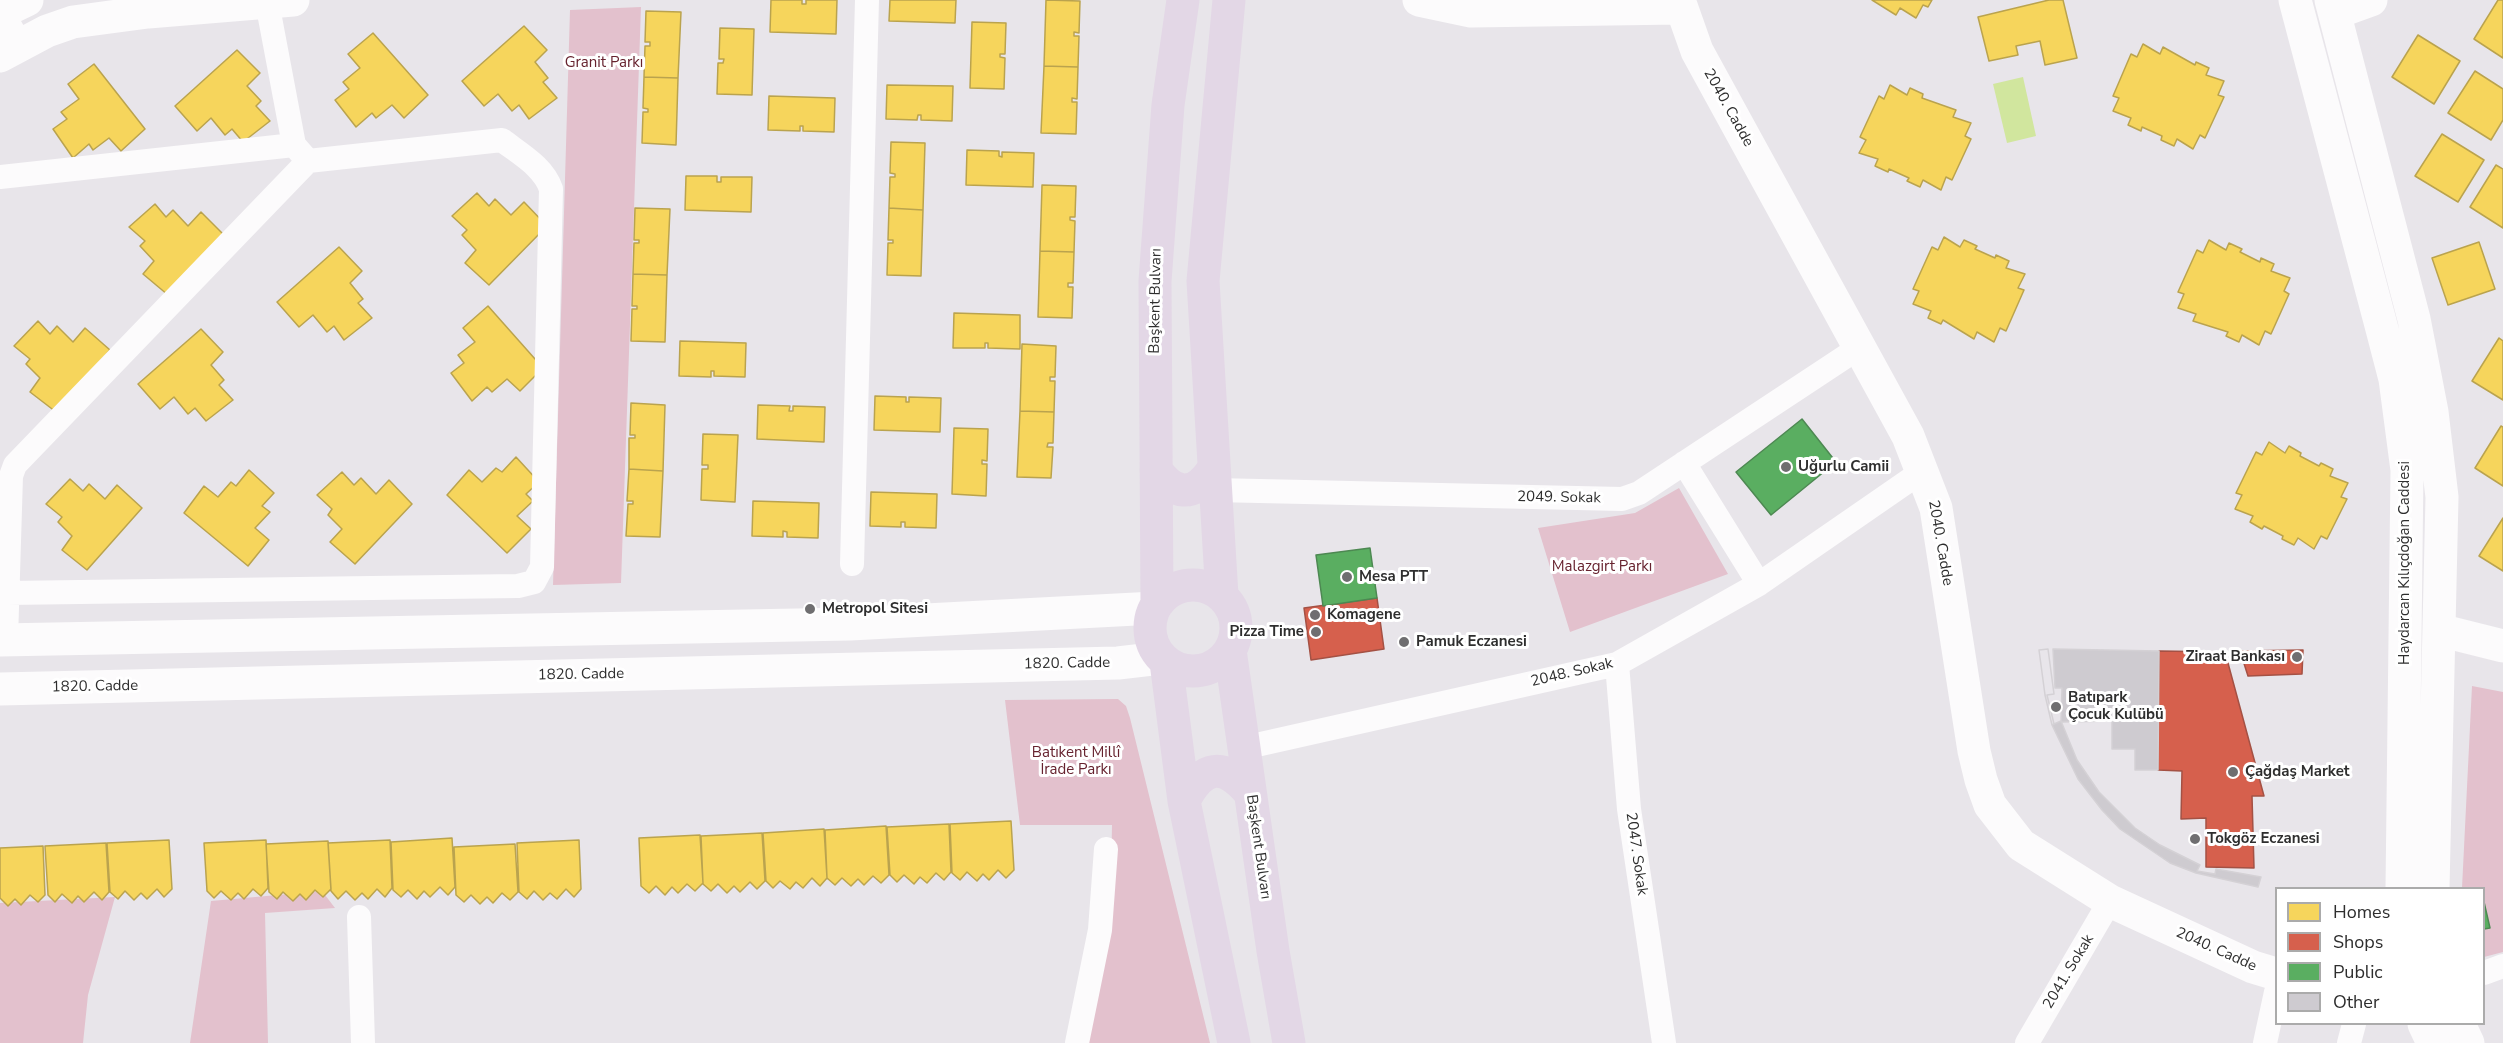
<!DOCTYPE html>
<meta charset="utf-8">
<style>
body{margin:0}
#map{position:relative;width:2503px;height:1043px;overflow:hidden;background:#e8e5ea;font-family:"Nunito Sans",sans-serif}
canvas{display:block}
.legend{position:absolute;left:2275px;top:887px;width:210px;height:138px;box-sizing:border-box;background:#fff;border:2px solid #ababab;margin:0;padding:8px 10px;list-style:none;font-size:18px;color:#2e2e2e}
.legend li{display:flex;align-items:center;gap:12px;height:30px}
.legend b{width:30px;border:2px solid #ababab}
</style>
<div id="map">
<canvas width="2503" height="1043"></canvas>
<ul class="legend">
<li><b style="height:16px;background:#f6d55c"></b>Homes</li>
<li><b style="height:16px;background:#d6604d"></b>Shops</li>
<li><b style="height:16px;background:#5aae61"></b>Public</li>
<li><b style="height:16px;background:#cecbd0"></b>Other</li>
</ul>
</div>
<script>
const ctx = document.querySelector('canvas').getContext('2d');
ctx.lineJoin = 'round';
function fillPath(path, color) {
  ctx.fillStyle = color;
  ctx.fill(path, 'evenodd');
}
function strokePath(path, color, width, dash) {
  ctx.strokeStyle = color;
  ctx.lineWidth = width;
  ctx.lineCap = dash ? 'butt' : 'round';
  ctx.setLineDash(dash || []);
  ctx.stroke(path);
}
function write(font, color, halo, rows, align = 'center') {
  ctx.font = font + ' "Nunito Sans",sans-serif';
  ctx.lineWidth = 6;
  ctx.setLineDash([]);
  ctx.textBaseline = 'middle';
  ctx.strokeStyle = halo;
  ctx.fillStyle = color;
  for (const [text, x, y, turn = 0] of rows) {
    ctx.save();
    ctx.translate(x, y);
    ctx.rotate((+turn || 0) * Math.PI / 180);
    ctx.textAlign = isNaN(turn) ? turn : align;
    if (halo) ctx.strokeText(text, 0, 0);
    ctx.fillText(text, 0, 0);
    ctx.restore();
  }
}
fillPath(new Path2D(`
 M641,7L621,583L553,585L570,10Z
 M1679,488L1728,574L1570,632L1538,528L1635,513Z
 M2472,686L2503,692V952L2484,957V888H2462Z
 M1118,699L1126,706L1130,718L1210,1043H1080L1110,924L1112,825H1020L1005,700Z
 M322,891L335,908L265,913L268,1043H190L211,901Z
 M115,897L88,995L83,1043H0V903Z`), '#e3c1cd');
fillPath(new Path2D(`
 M2023,77L2036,136L2007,143L1993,84Z`), '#d1e69e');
const homes = new Path2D(`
 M771,0H802V4H806V0H837L836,34L770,32Z
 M890,0H956L955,23L889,21Z
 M1046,0L1080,1L1079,33L1074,32V36H1079L1078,67L1044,66Z
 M1872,0H1932L1928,7L1923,5L1916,18L1900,8L1896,15Z
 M2049,0H2063L2077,58L2045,65L2040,41L2016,46L2018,55L1989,61L1978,17Z
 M2498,0H2503V58L2474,39Z
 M646,11L681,12L678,78L644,77L645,46H650V42H645Z
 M972,22L1006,23L1005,54H1000V57L1005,58L1004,89L970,88Z
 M524,26L547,50L535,62L548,78L543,82L557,98L529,119L519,105L512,111L498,94L484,106L462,81Z
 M720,28L754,29L752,95L717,94L718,63H723L724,59H719Z
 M373,33L428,95L404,118L392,105L376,118L372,113L356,127L335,100L349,89L343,82L360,68L348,54Z
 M2418,35L2460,61L2434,104L2392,77Z
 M2143,44L2160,54L2163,47L2195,65L2196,62L2209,68L2206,75L2224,81L2218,95L2224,97L2205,138L2200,135L2193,149L2177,139L2174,146L2161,140L2162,136L2142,127L2141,131L2128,125L2131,118L2113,111L2119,98L2113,96L2131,54L2137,57Z
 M237,50L260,73L247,86L261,101L256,106L270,121L243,142L232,129L225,135L211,118L197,131L175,106Z
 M94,64L145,129L121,151L109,138L93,150L89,144L73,158L53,129L67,119L61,112L79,99L68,84Z
 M1044,66L1078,67L1077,99L1072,98V102H1077L1076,134L1041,133Z
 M2475,71L2503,89V120L2491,140L2448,113Z
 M644,77L678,78L676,145L642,143L643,112H648V109L643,108Z
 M887,85L953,86L952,121L921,120V115H918L917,120L886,119Z
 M1890,85L1907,95L1910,88L1923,94L1922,98L1956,110L1953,117L1971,123L1965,136L1971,139L1952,180L1946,177L1941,190L1923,180L1920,187L1907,181L1909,178L1889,169L1888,172L1875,166L1878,159L1859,153L1866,140L1860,137L1879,96L1884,99Z
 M769,96L835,98L834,132L803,131V126H800V131L768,130Z
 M2442,134L2484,160L2458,202L2415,176Z
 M891,142L925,143L923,210L889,208L890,177H895V174L890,173Z
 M967,150L999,151V156L1002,157V152L1034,153L1033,187L966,185Z
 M2496,165L2503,169V228L2470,207Z
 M686,176H717V182H721V177H752L751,212L685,210Z
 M1042,185L1076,186L1075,217H1070V220L1075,221L1074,252L1040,251Z
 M477,193L489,206L495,199L511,215L524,202L547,226L489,285L465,263L476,250L462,235L467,230L452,216Z
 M155,204L166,217L173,210L188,226L201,212L225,236L168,295L143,274L154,261L140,246L145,241L129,227Z
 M635,208L670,209L667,275L633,274L634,243H639V240H634Z
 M889,208L923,210L921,276L887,275L888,243H893V240H888Z
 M1944,237L1960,247L1964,240L1977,246L1975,249L1995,258L1996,255L2009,261L2006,268L2025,274L2018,288L2024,290L2006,331L2000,328L1994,342L1977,332L1974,339L1943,320L1941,324L1928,318L1931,311L1913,304L1919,291L1913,289L1932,247L1938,250Z
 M2209,240L2226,250L2229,243L2242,249L2240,252L2260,262L2261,258L2274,264L2271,271L2290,278L2284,291L2289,294L2271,334L2265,331L2259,345L2242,335L2239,342L2226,336L2228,332L2193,321L2196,314L2178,308L2184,294L2178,292L2197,250L2203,253Z
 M2479,242L2495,289L2448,305L2432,258Z
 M339,247L362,271L350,283L363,299L358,303L372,318L344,340L334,326L327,332L313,315L299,327L277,302Z
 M1040,251L1074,252L1073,283H1068V287H1073L1072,318L1038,317Z
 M633,274L667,275L665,342L631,341L632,309H637V306H632Z
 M488,306L543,368L520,391L507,379L492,392L487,387L472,401L451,373L464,363L458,355L475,342L463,328Z
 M954,313L1020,315V349L988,348V343H985V348H953Z
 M38,321L50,334L57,326L73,342L85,328L110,350L56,412L30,392L40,378L26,364L30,359L14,346Z
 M201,329L223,352L211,365L224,380L219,385L233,400L206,421L195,408L188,414L174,397L160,409L138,384Z
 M2499,338L2503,341V400L2472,381Z
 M680,341L746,343L745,377L714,376V371H711V377L679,376Z
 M1022,344L1056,346L1055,377H1050V381H1055L1054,412L1020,411Z
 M875,396L906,397V402H909V397L941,398L940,432L874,430Z
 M631,403L665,405L663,471L629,469V438H635V435H630Z
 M758,405L790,406L789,411H793V406L825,407L824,442L757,439Z
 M1020,411L1054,412L1053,443H1048L1047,447H1053L1051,478L1017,477Z
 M2501,426L2503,427V486L2475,468Z
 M954,428L988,429L987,461L982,460V464H987L986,496L952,494Z
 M703,434L738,435L735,502L701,500L702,469H708V465H702Z
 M2269,442L2285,453L2289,446L2301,453L2300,456L2319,466L2321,463L2333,469L2330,476L2348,483L2341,497L2347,499L2327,539L2321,536L2314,549L2298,538L2294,545L2282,539L2283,536L2264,526L2262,529L2250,522L2253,516L2235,509L2242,495L2236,493L2256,452L2262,455Z
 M516,457L539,482L526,494L533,501L517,516L531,529L507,553L447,495L469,470L482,482L496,468L502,472Z
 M629,469L663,471L660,537L626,536L628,504H633V501H627Z
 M249,470L274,493L262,506L270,512L255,528L269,540L248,566L184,513L204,486L218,497L231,482L236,486Z
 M342,472L354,485L361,478L376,494L389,480L412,504L355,564L330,542L342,529L328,515L332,509L317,495Z
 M70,479L83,491L89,484L105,499L117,485L142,508L87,570L62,550L72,536L58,522L62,517L46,504Z
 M871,492L937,494L936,528L905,527V522H901V527L870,526Z
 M753,501L819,503L818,538L787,537V532L783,531V537L752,536Z
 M2503,518V571L2479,556Z
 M1011,821L1014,870L1006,878L998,870L989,880L983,874L977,881L967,872L960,880L952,873L950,824Z
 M949,824L951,872L944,880L936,873L927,883L920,877L914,884L904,875L897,882L890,875L887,827Z
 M886,826L889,875L881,883L873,876L864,885L858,879L851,886L842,878L835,885L827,878L825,830Z
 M824,829L827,878L820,886L812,878L803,888L796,882L790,889L780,881L773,888L766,881L763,833Z
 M762,833L765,881L757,889L750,882L740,892L734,886L727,893L718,884L711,891L703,884L701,836Z
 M700,835L703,883L695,891L687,884L678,893L672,887L665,895L656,886L649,893L641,886L639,838Z
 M452,838L455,887L448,895L440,887L430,897L424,891L417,899L408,890L401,897L393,890L391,842Z
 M169,840L172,889L164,897L157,889L147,899L141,893L134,900L125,891L118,899L110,892L107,843Z
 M266,840L268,888L261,896L253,889L244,899L238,893L231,900L221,891L214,898L207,891L204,843Z
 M390,840L392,888L385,897L377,889L368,899L362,893L355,900L346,891L338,899L331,891L328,843Z
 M579,840L581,889L574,897L566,889L557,899L550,893L543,900L534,891L527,899L519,892L517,843Z
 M328,841L331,889L323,897L315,890L306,900L300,894L293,901L283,892L277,899L269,892L266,844Z
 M106,843L109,892L102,900L94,892L84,902L78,896L72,903L62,894L55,902L48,895L45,846Z
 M515,844L518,892L510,900L502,893L493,903L487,897L480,904L471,895L464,902L456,895L454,847Z
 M43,846L45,895L38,902L30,895L21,905L15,899L8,906L0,898V848Z`);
fillPath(homes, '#f6d55c');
strokePath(homes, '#baa34e', 1.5);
const shops = new Path2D(`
 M1377,598L1384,649L1311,660L1304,608Z
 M2303,650L2302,674L2248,676L2240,651Z
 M2159,651L2225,652L2264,796H2252L2254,868L2206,867V818L2181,819L2182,771L2158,770Z`);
fillPath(shops, '#d6604d');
strokePath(shops, '#a45144', 1.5);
const public = new Path2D(`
 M1802,419L1836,462L1771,515L1736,472Z
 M1370,548L1377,598L1323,606L1316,555Z
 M2484,902L2490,928L2484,929Z`);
fillPath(public, '#5aae61');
strokePath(public, '#4d8852', 1.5);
const building = new Path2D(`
 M2048,649L2054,694L2047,695L2054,724L2061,721L2077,760L2099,792L2135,828L2160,845L2200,865L2197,871L2215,874L2216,869L2261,877L2258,887L2196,873L2170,863L2120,829L2102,810L2078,779L2052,725L2045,695L2039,650Z
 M2048,649L2054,694L2047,695L2054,724L2052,725L2045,695L2039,650Z
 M2053,649L2159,651L2158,770H2135V749H2112V721L2061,722L2062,688H2055Z`);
fillPath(building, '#cecbd0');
strokePath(building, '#d4d1d5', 1.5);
strokePath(new Path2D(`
 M0,177L294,145
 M1684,463L1759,584
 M1214,490L1622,499L1639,493L1860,347
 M852,564L867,0
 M7,593L518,586L534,582L542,567L551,189C544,167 520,154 502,140L308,161L294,145L267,2
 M6,640L11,476L15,465L308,161
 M1617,664L1629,809L1664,1043
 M1243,748L1617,664L1759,584L1924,470
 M359,917L363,1043
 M2484,973L2503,966
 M1077,1043L1100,930L1106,849
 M2027,1043L2110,901
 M2265,1043L2276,992
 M2349,1043L2354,1024`), '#fcfbfc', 24);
strokePath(new Path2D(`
 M1419,0L1471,11L1680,8
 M1679,0L1697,51L1908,436L1936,508L1974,751L1981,780L1990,805L2021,845L2110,901L2253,967L2276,974
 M2295,0L2382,329L2395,379L2407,470L2402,888
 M2331,0L2414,319L2432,412L2442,497L2433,888
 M0,13L27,0
 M2335,13L2371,0
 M0,17L16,46
 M0,56L47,31L73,22L148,12L293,0
 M2439,630L2503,646
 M0,640L850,624L1155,608
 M0,689L1118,663L1161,658
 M2424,1024L2433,1043
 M2459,1024L2468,1043`), '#fcfbfc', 33);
strokePath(new Path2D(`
 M1156,470C1174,495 1193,498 1212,471
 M1150 628a43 43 0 1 1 86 0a43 43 0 1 1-86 0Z
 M1222,596L1203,281L1229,0
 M1157,603L1155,281L1168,105L1183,0
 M1230,650L1273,951L1289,1043
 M1166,662L1184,801L1234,1043
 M1184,801C1202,765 1224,761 1250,793`), '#e3d7e6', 33);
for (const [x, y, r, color] of [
 [1786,467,6,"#6f6e70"],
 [1347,577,6,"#6f6e70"],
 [810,609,6,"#6f6e70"],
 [1315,615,6,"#6f6e70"],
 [1316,632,6,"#6f6e70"],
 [1404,642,6,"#6f6e70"],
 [2297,657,6,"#6f6e70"],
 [2056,707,6,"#6f6e70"],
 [2233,772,6,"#6f6e70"],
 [2195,839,6,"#6f6e70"]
]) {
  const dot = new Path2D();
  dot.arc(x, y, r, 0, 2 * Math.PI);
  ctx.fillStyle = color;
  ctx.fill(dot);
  strokePath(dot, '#fff', 2);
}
write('15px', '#66222e', '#fff', [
 ["Granit Parkı",604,63],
 ["Malazgirt Parkı",1602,567],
 ["Batıkent Millî",1076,753],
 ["İrade Parkı",1076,770]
]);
write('15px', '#2e2e2e', '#fff', [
 ["2040. Cadde",1728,108,61],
 ["Başkent Bulvarı",1156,301,-89],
 ["2049. Sokak",1559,498,1],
 ["2040. Cadde",1940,543,80],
 ["Haydarcan Kılıçdoğan Caddesi",2405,563,-90],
 ["1820. Cadde",1067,664,-1],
 ["2048. Sokak",1572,673,-13],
 ["1820. Cadde",581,675,-1],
 ["1820. Cadde",95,687,-1],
 ["Başkent Bulvarı",1258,847,82],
 ["2047. Sokak",1636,854,82],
 ["2040. Cadde",2216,950,24],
 ["2041. Sokak",2069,972,-59]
]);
write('bold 15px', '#2e2e2e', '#fff', [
 ["Uğurlu Camii",1798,467],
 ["Mesa PTT",1359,577],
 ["Metropol Sitesi",822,609],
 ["Komagene",1327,615],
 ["Pizza Time",1304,632,"right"],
 ["Pamuk Eczanesi",1416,642],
 ["Ziraat Bankası",2285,657,"right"],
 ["Batıpark",2068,698],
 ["Çocuk Kulübü",2068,715],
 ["Çağdaş Market",2245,772],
 ["Tokgöz Eczanesi",2207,839]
], 'left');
</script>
